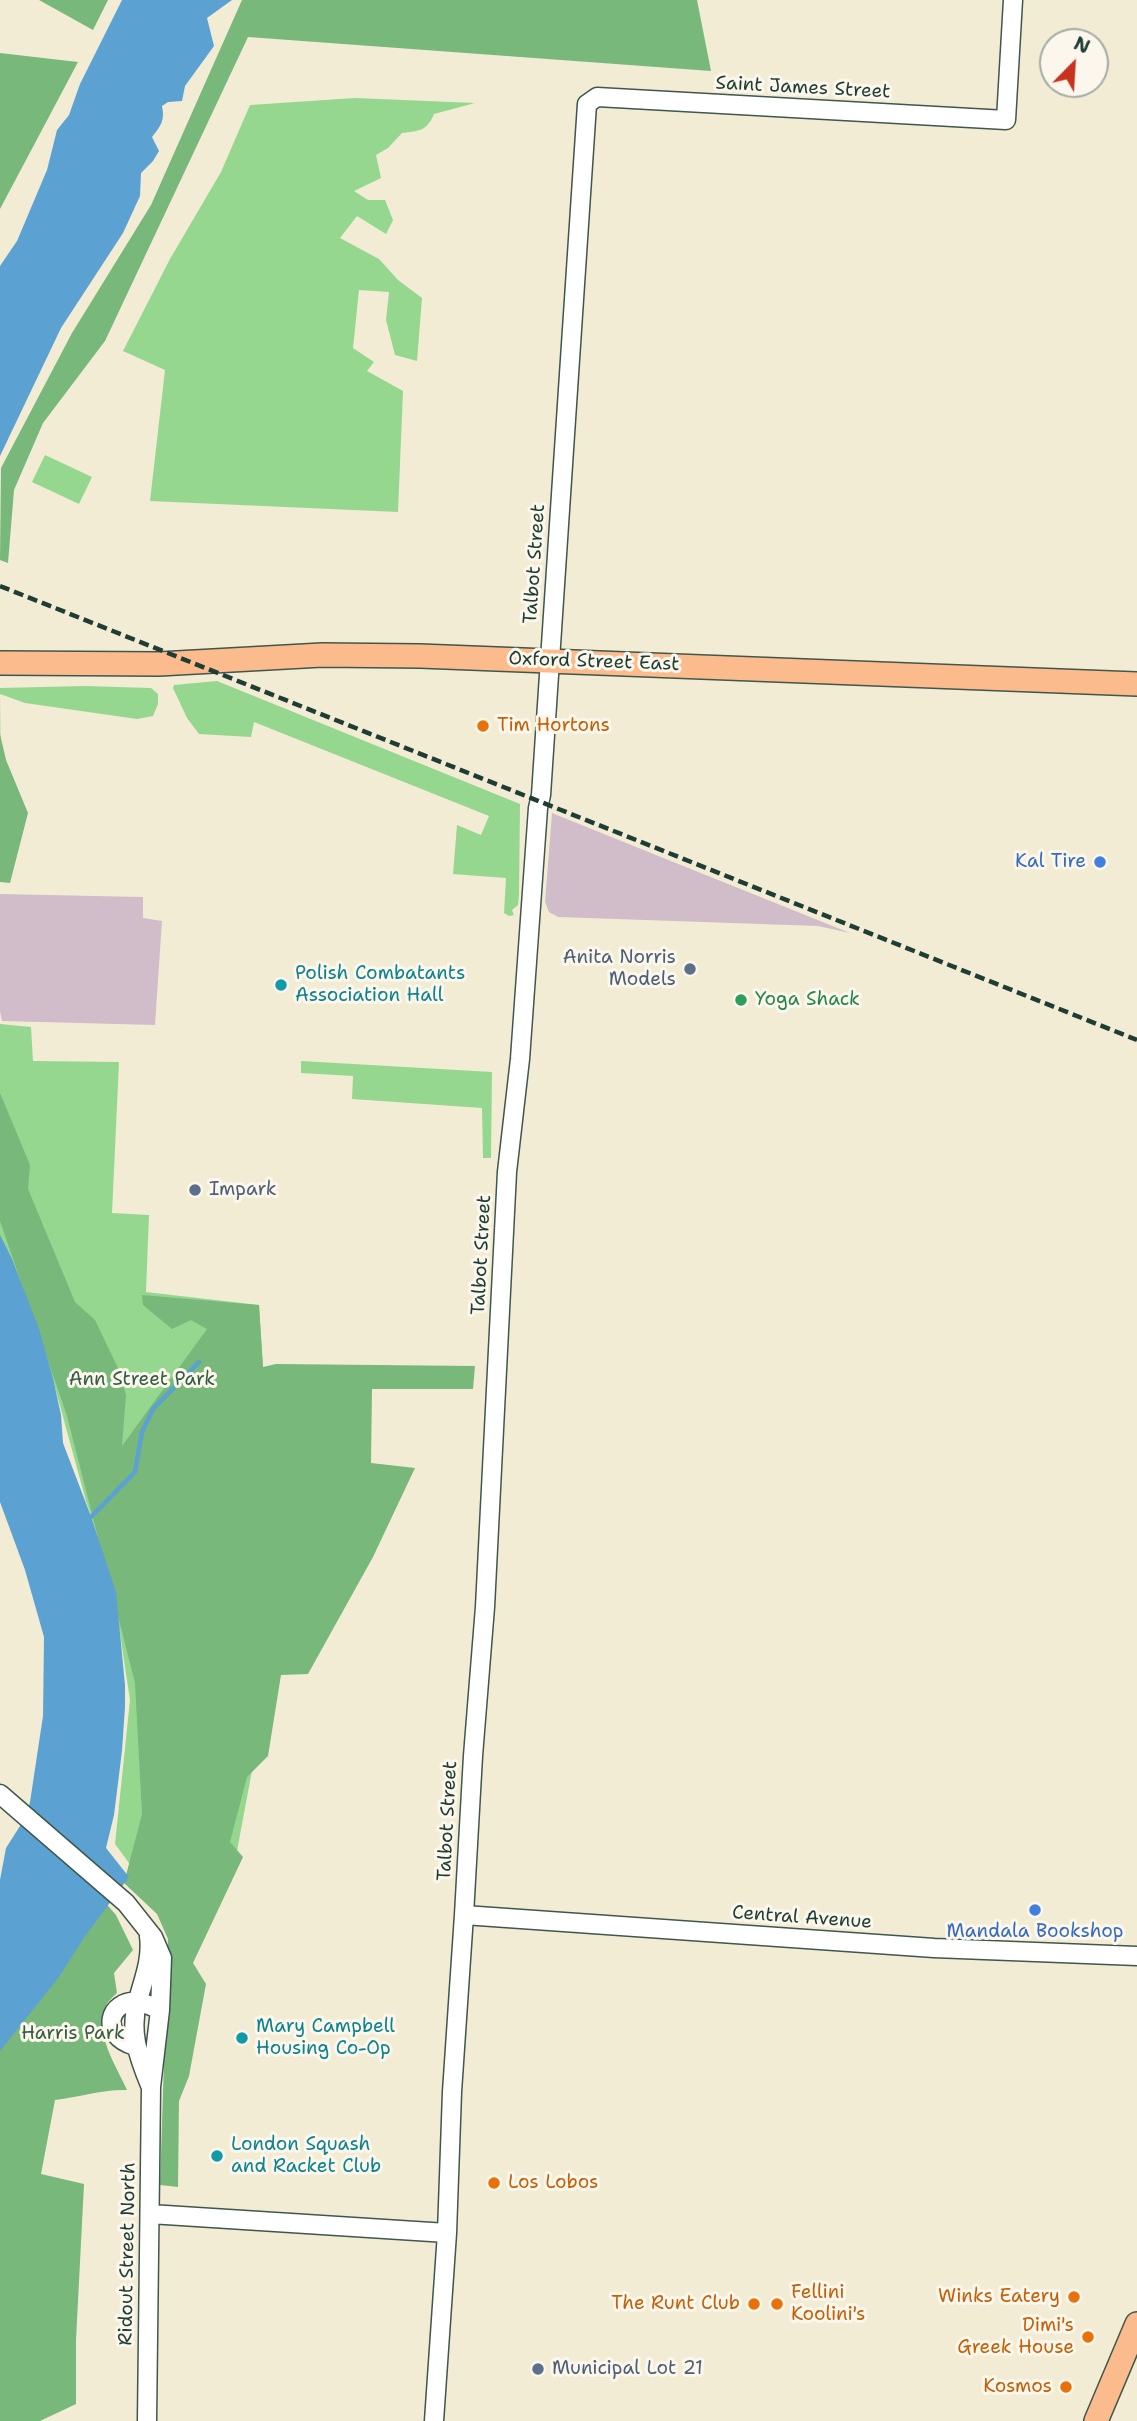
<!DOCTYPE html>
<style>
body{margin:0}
#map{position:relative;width:1137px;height:2421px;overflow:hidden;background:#f2ecd5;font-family:"Shantell Sans",sans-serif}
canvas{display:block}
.north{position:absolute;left:1039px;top:28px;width:70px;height:70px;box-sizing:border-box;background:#fbf7ec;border:2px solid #a3ada2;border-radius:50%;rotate:24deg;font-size:19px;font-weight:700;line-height:28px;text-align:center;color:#1f3d34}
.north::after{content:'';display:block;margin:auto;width:24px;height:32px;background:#c8321e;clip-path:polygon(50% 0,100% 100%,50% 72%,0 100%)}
</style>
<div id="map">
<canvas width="1137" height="2421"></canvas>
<div class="north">N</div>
</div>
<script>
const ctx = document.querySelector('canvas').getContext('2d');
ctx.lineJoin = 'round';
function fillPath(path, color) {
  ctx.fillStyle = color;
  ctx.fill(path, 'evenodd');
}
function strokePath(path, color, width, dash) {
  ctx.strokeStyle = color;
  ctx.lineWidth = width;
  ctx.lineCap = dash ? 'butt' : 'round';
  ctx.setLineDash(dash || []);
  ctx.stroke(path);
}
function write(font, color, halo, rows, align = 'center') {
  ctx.font = font + ' "Shantell Sans",sans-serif';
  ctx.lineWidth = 6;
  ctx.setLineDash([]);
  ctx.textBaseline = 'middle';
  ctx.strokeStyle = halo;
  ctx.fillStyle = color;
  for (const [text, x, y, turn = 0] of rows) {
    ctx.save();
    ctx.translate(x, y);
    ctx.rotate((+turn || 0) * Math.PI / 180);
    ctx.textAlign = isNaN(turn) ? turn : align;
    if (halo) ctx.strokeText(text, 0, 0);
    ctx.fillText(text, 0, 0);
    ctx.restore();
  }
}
fillPath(new Path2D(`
 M552,813L656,855L850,933L818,926L558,917L549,912L545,902Z
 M0,894L143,897V918L162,921L155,1025L2,1021L0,1011Z`), '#d1bdca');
fillPath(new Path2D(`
 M355,98L475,103L434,114C427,131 419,131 402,133L388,148L376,155L381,178L354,191L368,200H385L393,220L386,234L357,216L340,238L379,259L398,280L422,298L417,361L395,355L386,320L389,292L359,290L353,348L374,362L367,371L403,391L398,512L150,501L165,370L123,351L170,259L221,172L250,105Z
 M45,455L92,477L79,504L32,482Z
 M217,681L520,804L519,896L518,905L512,910L514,915L509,916L504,913L506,878L453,874L457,825L481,835L489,816L254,722L251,737L199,734L187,718L173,688L174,685Z
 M85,686L151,688L158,694V704L153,716L137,719L25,703L0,694L2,881H0V688Z
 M0,1024L31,1027L33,1061L119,1062L112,1213L149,1215L146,1292L259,1305L263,1368L298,1524L231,1883L137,1874L115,1844L130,1700L111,1575L86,1501L39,1329L0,1238Z
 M301,1061L492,1072L491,1158H483L482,1108L352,1099L353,1076L301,1073Z`), '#95d78f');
fillPath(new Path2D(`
 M39,0H108L93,30Z
 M242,0H697L711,71L248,37L105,341L43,423L14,490L8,563L0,560L1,468L72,333L151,205Z
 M0,53L78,62L0,209Z
 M0,734L6,760L28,813L10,883L0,882Z
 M0,1093L30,1165L28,1189L75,1302L95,1320L118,1368L126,1395L122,1446L207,1329L191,1320L172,1329L143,1305L142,1295L259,1305L263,1367L276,1364L475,1366L473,1389H372L371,1463L415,1468L373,1557L308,1674L281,1675L268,1756L247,1777L230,1842L243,1857L193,1963L206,1984L189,2076L179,2101L178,2187L160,2185L168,1939L157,1914L124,1883L142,1814L135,1683L67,1416L0,1221Z
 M102,1899L116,1915L133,1950L114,1973L117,1993C113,1997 108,2001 106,2006C93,2032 117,2067 127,2090C103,2089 80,2097 55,2100L41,2174L84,2184L76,2340V2404L40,2421H0V2046Z`), '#78b87a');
fillPath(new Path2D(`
 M122,0H232L207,18L214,46L185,86L182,101L168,102L162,106C165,120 161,126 152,137L159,151L153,161L141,173L140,196L123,233L61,328L0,456V266L17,241L47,170L57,130L69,115L80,84Z
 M0,1235L12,1259L39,1329L53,1378L61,1415L63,1443L92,1519L116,1592L125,1685V1707L122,1751L114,1815L106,1848L129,1877L83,1939L59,1977L0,2051V1880L6,1848L27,1815L30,1802L43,1716L44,1637L25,1570L0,1502Z`), '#5ba1d1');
strokePath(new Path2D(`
 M88,1520L135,1472L142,1432L153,1409L199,1362`), '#5ba1d1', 4.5);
const minor = new Path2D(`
 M0,1794L126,1903L153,1937L162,1958L160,2010
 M464,1915L934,1948L1137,1956
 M149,1936C152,1959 144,1978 138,2000C129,2031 138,2056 150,2085
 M135,2046C98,2035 109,1999 138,2002C146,2003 153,2007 160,2010L151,2087L147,2421
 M150,2214L447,2233
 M434,2421L447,2233L452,2092L464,1915L473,1756L485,1607L507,1172L520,1059L538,808L541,795L587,104L597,97L1006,120L1013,0`);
const major = new Path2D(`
 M0,663L159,664L322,655L420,656L1137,684
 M1096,2421L1137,2324`);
strokePath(minor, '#3f574c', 21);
strokePath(major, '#3f574c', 26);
strokePath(minor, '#fff', 18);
strokePath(major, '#fbbb8d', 23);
strokePath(new Path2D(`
 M0,586L1137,1040`), '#1f3d34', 4.5, [10, 5]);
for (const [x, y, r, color] of [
 [483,726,7,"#e8710a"],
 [1100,862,7,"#3f7fe0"],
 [690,969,7,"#5c6f8a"],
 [281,985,7,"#0f9aa8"],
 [741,1000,7,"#2e9e5b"],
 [195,1190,7,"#5c6f8a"],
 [1035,1910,7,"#3f7fe0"],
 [242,2038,7,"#0f9aa8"],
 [217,2156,7,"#0f9aa8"],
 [494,2183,7,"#e8710a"],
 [1074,2297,7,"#e8710a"],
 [754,2304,7,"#e8710a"],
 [777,2304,7,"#e8710a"],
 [1088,2337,7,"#e8710a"],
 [538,2369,7,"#5c6f8a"],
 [1066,2387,7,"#e8710a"]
]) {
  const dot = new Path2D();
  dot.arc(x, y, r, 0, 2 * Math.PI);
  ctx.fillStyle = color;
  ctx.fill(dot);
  strokePath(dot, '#fbf7ec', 2.5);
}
write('19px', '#1f3d34', '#fbf7ec', [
 ["Saint James Street",803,88,3],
 ["Talbot Street",535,564,-86],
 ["Oxford Street East",594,662,2],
 ["Talbot Street",482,1255,-87],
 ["Talbot Street",448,1821,-87],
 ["Central Avenue",802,1918,4],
 ["Ridout Street North",128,2254,-89]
]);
write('19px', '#c56008', '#fbf7ec', [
 ["Tim Hortons",497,726,"left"],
 ["Los Lobos",508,2183,"left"],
 ["Fellini",791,2293,"left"],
 ["Koolini's",791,2315,"left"],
 ["Winks Eatery",1060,2297],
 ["The Runt Club",740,2304],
 ["Dimi's",1074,2326],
 ["Greek House",1074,2348],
 ["Kosmos",1052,2387]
], 'right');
write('19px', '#366cbe', '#fbf7ec', [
 ["Kal Tire",1086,862],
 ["Mandala Bookshop",1035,1932,"center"]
], 'right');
write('19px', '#4e5e75', '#fbf7ec', [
 ["Anita Norris",676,958,"right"],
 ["Models",676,980,"right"],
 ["Impark",209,1190],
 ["Municipal Lot 21",552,2369]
], 'left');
write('19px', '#0d838f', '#fbf7ec', [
 ["Polish Combatants",295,974],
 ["Association Hall",295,996],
 ["Mary Campbell",256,2027],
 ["Housing Co-Op",256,2049],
 ["London Squash",231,2145],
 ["and Racket Club",231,2167]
], 'left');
write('19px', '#27864d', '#fbf7ec', [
 ["Yoga Shack",755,1000]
], 'left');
write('19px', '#375c46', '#fbf7ec', [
 ["Ann Street Park",142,1380],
 ["Harris Park",73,2034]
]);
</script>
